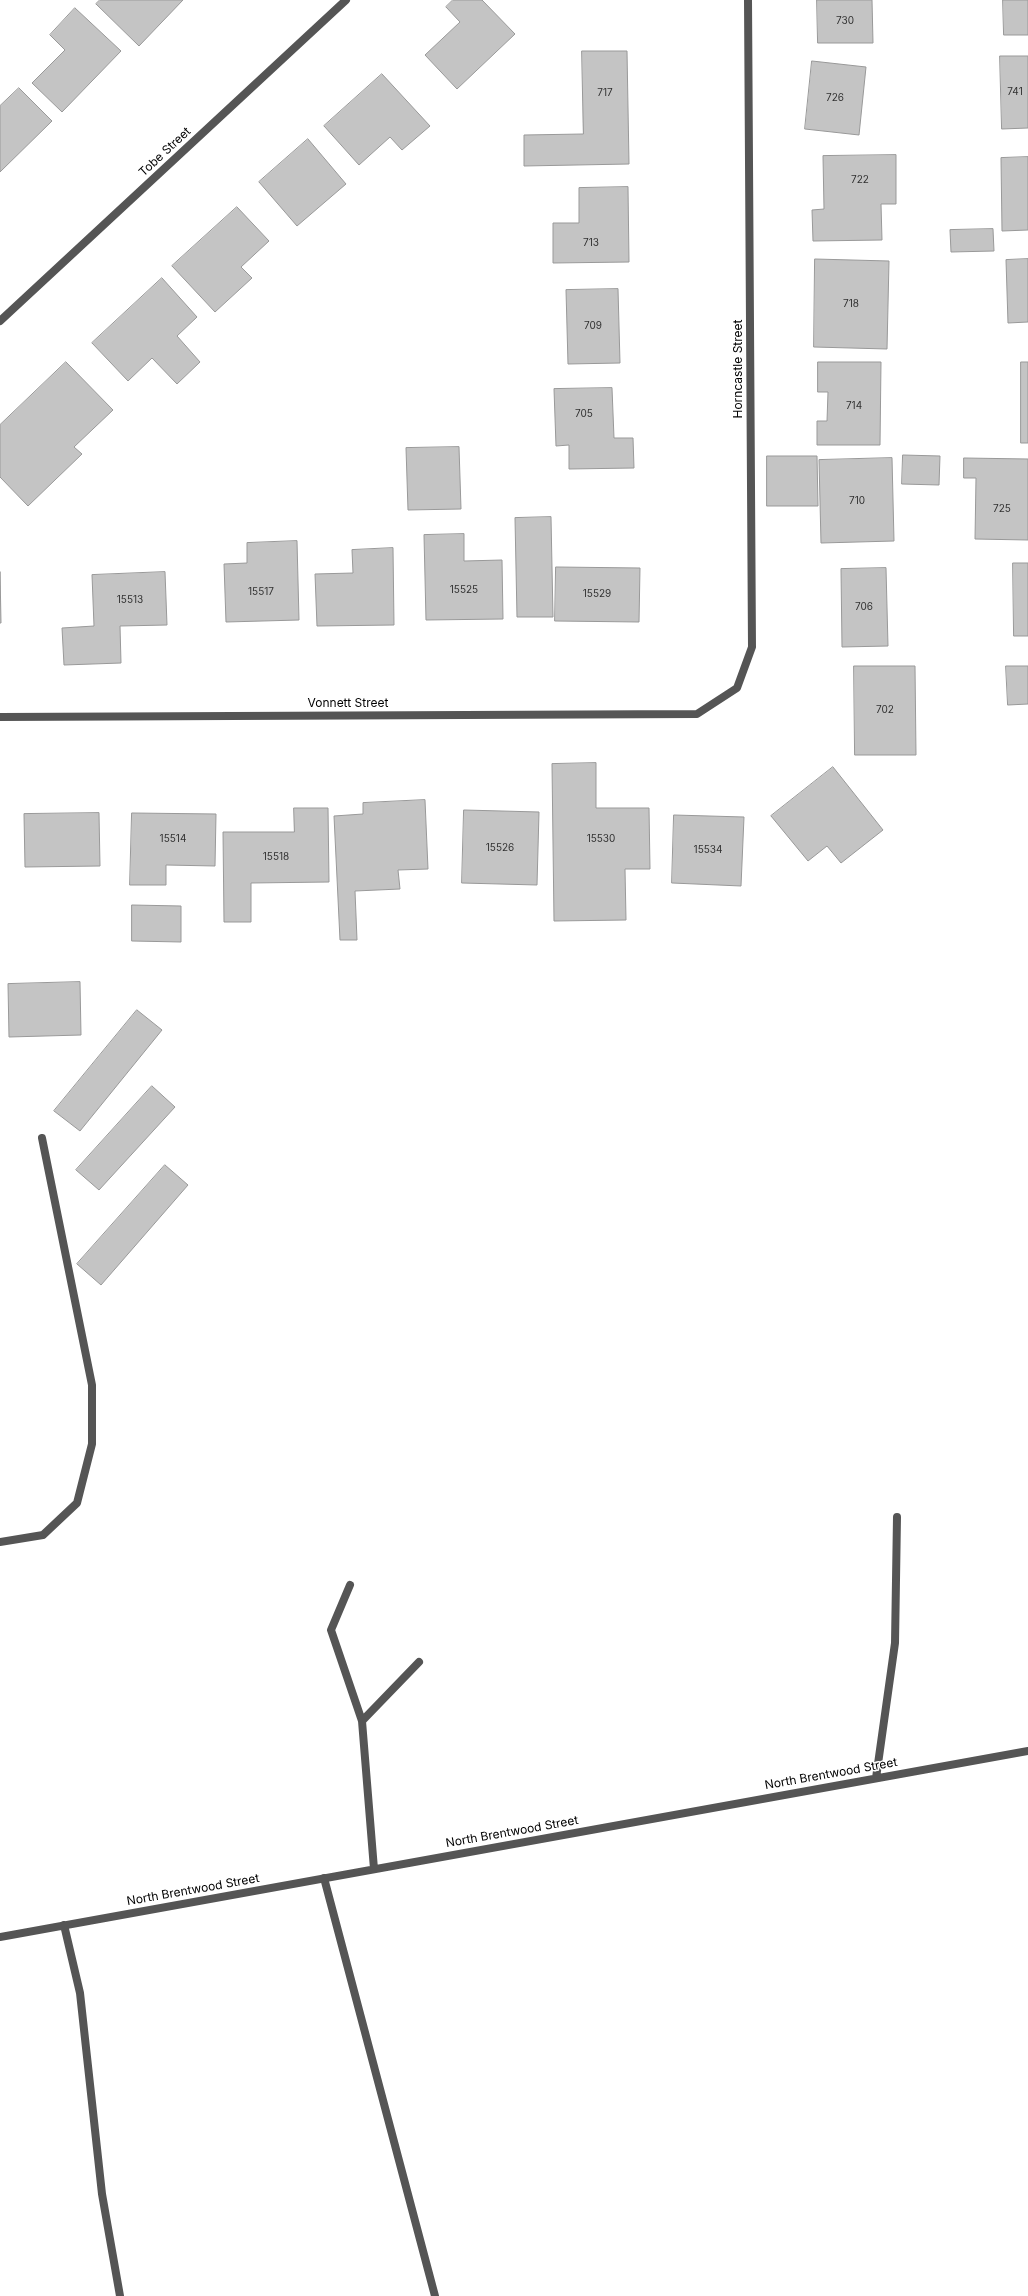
<!DOCTYPE html>
<style>
body{margin:0}
canvas{display:block;background:#fff}
</style>
<canvas width="1028" height="2296"></canvas>
<script>
const ctx = document.querySelector('canvas').getContext('2d');
ctx.lineJoin = 'round';
function fillPath(path, color) {
  ctx.fillStyle = color;
  ctx.fill(path, 'evenodd');
}
function strokePath(path, color, width, dash) {
  ctx.strokeStyle = color;
  ctx.lineWidth = width;
  ctx.lineCap = dash ? 'butt' : 'round';
  ctx.setLineDash(dash || []);
  ctx.stroke(path);
}
function write(font, color, halo, rows, align = 'center') {
  ctx.font = font + ' Inter,sans-serif';
  ctx.lineWidth = 3;
  ctx.setLineDash([]);
  ctx.textBaseline = 'middle';
  ctx.strokeStyle = halo;
  ctx.fillStyle = color;
  for (const [text, x, y, turn = 0] of rows) {
    ctx.save();
    ctx.translate(x, y);
    ctx.rotate((+turn || 0) * Math.PI / 180);
    ctx.textAlign = isNaN(turn) ? turn : align;
    if (halo) ctx.strokeText(text, 0, 0);
    ctx.fillText(text, 0, 0);
    ctx.restore();
  }
}
const building = new Path2D(`
 M100,0H183L139,46L96,4Z
 M453,0H482L515,34L457,89L425,55L460,22L446,7Z
 M817,0H872L873,43H818Z
 M1003,0H1028V35H1004Z
 M75,8L121,51L62,112L32,83L65,50L50,35Z
 M582,51H627L629,164L524,166V135L583,134Z
 M1000,56H1028V128L1002,129Z
 M812,61L866,67L859,135L805,129Z
 M382,74L430,126L402,150L390,137L359,165L324,126Z
 M19,88L52,121L0,172V106Z
 M308,139L346,184L297,226L259,182Z
 M896,155V204H881L882,240L813,241L812,210L824,209L823,156Z
 M1028,157V230L1002,231L1001,158Z
 M628,187L629,262L553,263V223H579V188Z
 M237,207L269,241L241,267L252,278L215,312L172,266Z
 M993,229L994,251L951,252L950,230Z
 M815,259L889,261L887,349L814,347Z
 M1028,259V322L1008,323L1006,260Z
 M162,278L197,317L177,336L200,362L177,384L152,358L128,381L92,343Z
 M618,289L620,363L568,364L566,290Z
 M66,362L113,410L74,447L82,454L28,506L0,477V425Z
 M818,362H881L880,445H817V421H827L828,392H818Z
 M1021,362H1028V443H1021Z
 M612,388L614,438H633L634,468L569,469V445L556,446L554,389Z
 M459,447L461,509L408,510L406,448Z
 M903,455L940,456L939,485L902,484Z
 M767,456H817L818,506H767Z
 M892,458L894,541L821,543L819,460Z
 M964,458L1028,459V540L975,539L976,478H964Z
 M551,517L553,617H517L515,518Z
 M464,534V561L502,560L503,619L426,620L424,535Z
 M297,541L299,620L226,622L224,564L247,563V543Z
 M393,548L394,625L317,626L315,574L353,573L352,550Z
 M1013,563H1028V636H1014Z
 M556,567L640,568L639,622L555,621Z
 M886,568L888,646L842,647L841,569Z
 M0,572L1,623H0Z
 M165,572L167,625L120,626L121,663L64,665L62,628L94,626L92,575Z
 M854,666H915L916,755H855Z
 M1006,666H1028V704L1008,705Z
 M596,763V808H649L650,869H625L626,920L554,921L552,764Z
 M833,767L883,830L841,863L827,846L808,861L771,816Z
 M425,800L428,869L398,870L400,889L355,891L357,940H340L334,816L363,814V803Z
 M294,808H328L329,882L251,883V922H224L223,832H294Z
 M464,810L539,812L537,885L462,883Z
 M99,813L100,866L25,867L24,814Z
 M132,813L216,814L215,866L166,865V885H130Z
 M674,815L744,817L741,886L672,883Z
 M132,905L181,906V942L132,941Z
 M80,982L81,1035L9,1037L8,984Z
 M137,1010L162,1030L80,1131L54,1111Z
 M152,1086L175,1107L99,1190L76,1170Z
 M165,1165L188,1185L101,1285L77,1264Z`);
fillPath(building, '#c4c4c4');
strokePath(building, '#999', 1);
strokePath(new Path2D(`
 M324,1878L435,2296`), '#555', 8);
strokePath(new Path2D(`
 M0,321L346,0
 M0,717L697,714L737,688L752,647L748,0
 M0,1542L43,1535L77,1503L92,1444V1385L42,1138
 M350,1585L331,1630L362,1721
 M876,1778L895,1643L897,1517
 M374,1869L362,1721L419,1662
 M64,1925L80,1993L102,2194L120,2296
 M0,1937L1028,1751`), '#555', 8);
write('10px', '#313131', null, [
 ["730",845,21],
 ["741",1015,92],
 ["717",605,93],
 ["726",835,98],
 ["722",860,180],
 ["713",591,243],
 ["718",851,304],
 ["709",593,326],
 ["714",854,406],
 ["705",584,414],
 ["710",857,501],
 ["725",1002,509],
 ["15525",464,590],
 ["15517",261,592],
 ["15529",597,594],
 ["15513",130,600],
 ["706",864,607],
 ["702",885,710],
 ["15514",173,839],
 ["15530",601,839],
 ["15526",500,848],
 ["15534",708,850],
 ["15518",276,857]
]);
write('12px', '#000', '#fff', [
 ["Tobe Street",165,152,-43],
 ["Horncastle Street",738,369,-90],
 ["Vonnett Street",348,703],
 ["North Brentwood Street",831,1774,-10],
 ["North Brentwood Street",512,1832,-10],
 ["North Brentwood Street",193,1890,-10]
]);
</script>
